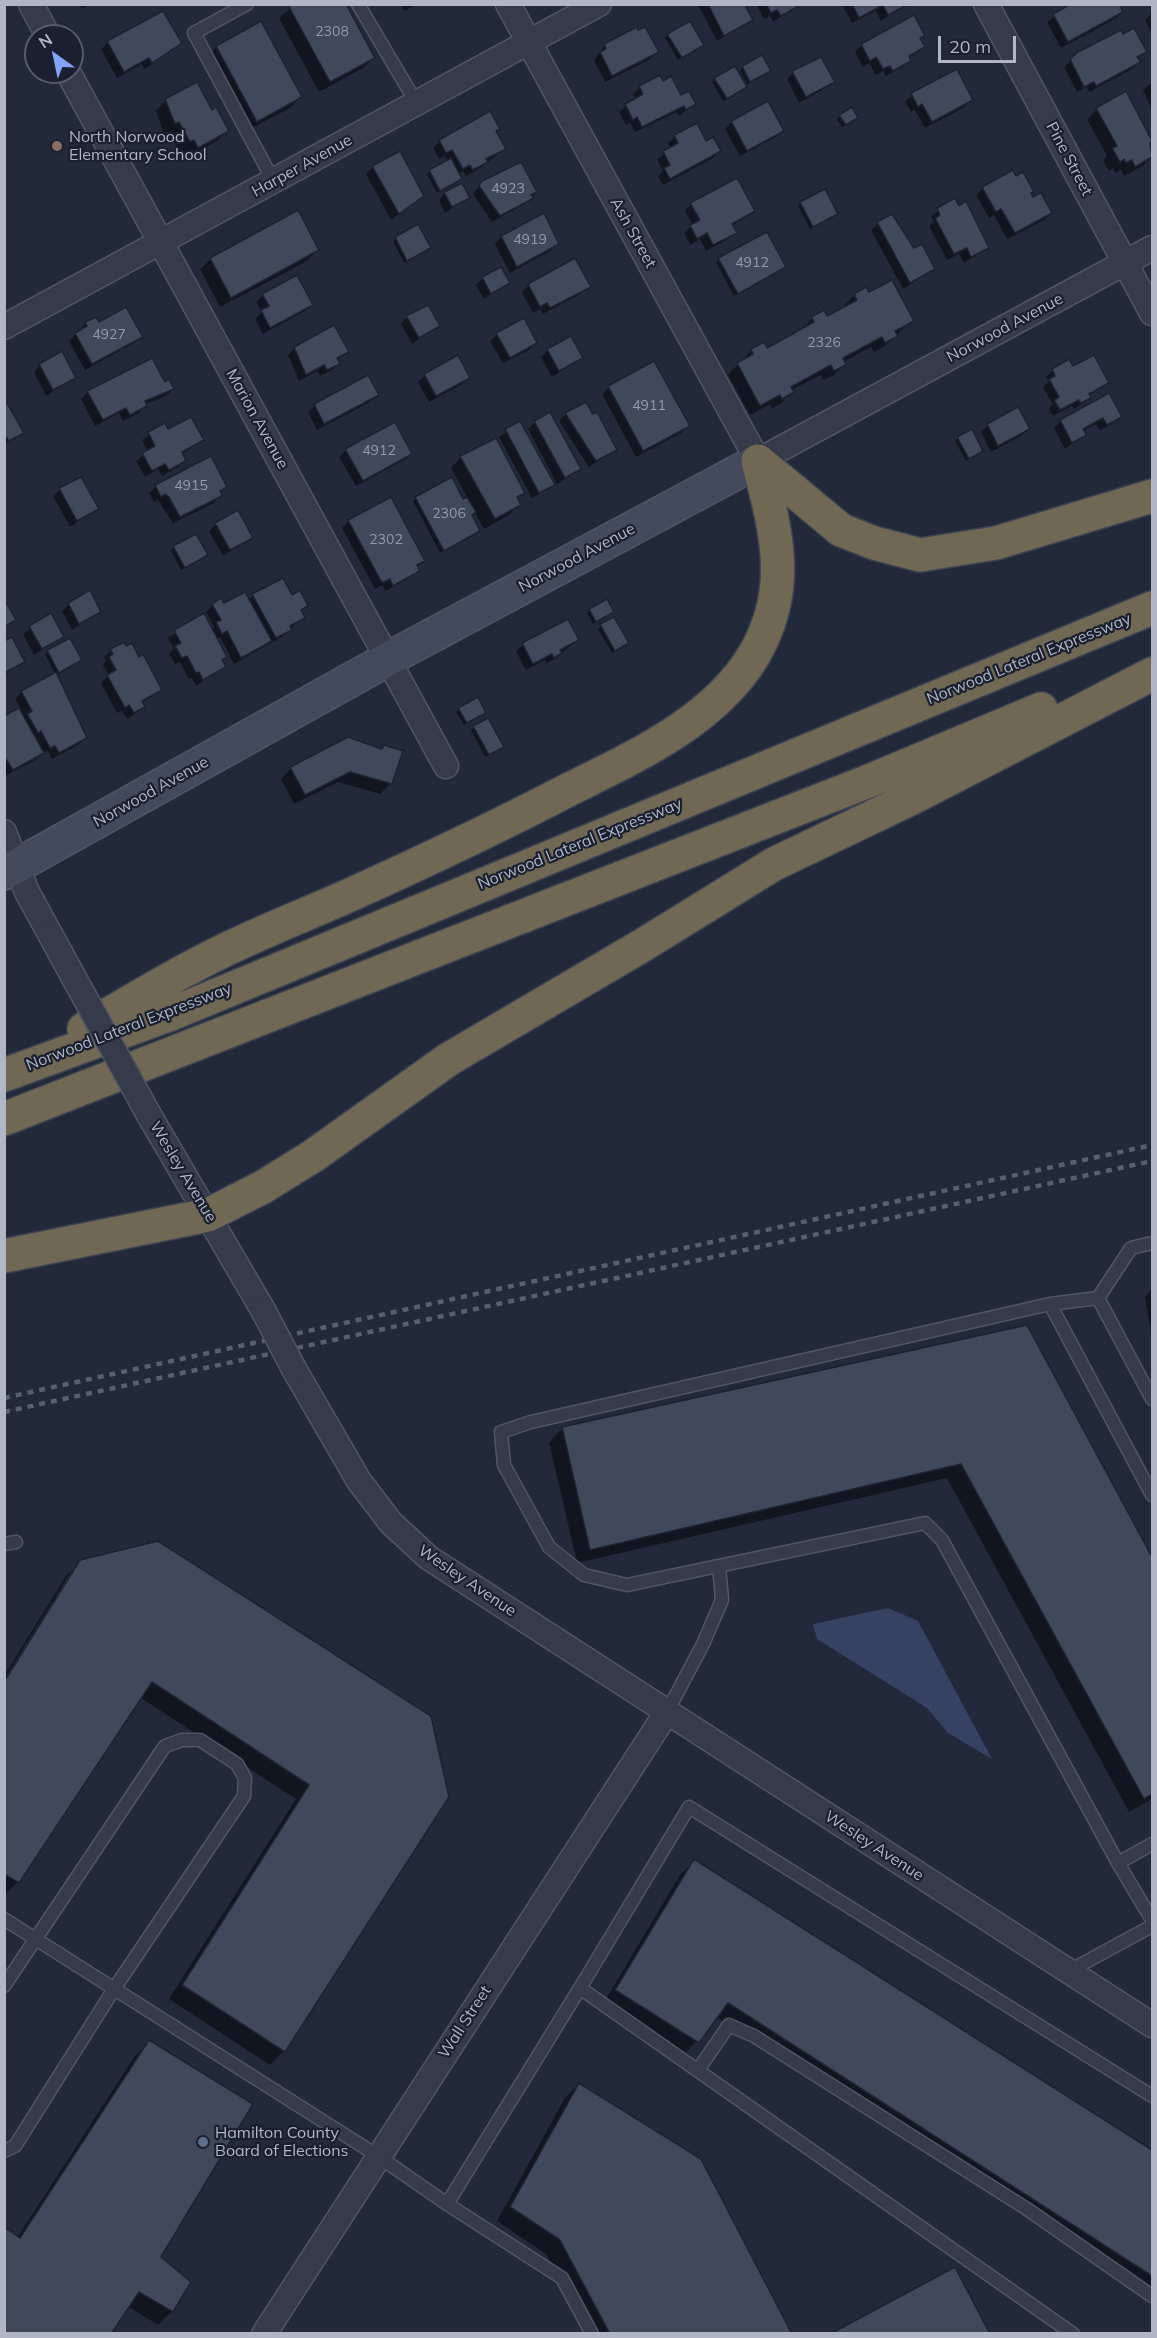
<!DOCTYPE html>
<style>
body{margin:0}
#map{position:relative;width:1157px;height:2338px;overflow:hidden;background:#21293a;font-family:Mulish,sans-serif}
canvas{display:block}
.frame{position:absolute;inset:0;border:6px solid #b0b6c6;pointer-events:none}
.north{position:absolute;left:24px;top:24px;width:60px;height:60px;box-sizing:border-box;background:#1a202f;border:2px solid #565c6b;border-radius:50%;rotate:327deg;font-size:16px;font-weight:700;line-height:24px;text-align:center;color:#b0b6c6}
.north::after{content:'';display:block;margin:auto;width:21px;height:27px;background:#82a3f9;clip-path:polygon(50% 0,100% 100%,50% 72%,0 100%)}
.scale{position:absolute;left:938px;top:36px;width:78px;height:27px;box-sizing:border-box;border:3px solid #b0b6c6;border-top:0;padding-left:8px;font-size:18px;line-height:21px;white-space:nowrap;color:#b0b6c6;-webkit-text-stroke:4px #1a202f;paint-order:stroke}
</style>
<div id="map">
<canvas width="1157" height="2338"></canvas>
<div class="frame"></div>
<div class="north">N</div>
<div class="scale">20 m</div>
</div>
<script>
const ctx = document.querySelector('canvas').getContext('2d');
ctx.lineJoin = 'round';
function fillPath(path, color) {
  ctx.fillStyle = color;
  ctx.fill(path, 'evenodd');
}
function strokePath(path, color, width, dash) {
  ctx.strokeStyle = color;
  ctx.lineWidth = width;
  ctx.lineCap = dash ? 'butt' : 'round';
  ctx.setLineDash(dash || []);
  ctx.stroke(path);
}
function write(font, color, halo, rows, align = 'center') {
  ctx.font = font + ' Mulish,sans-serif';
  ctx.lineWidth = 4.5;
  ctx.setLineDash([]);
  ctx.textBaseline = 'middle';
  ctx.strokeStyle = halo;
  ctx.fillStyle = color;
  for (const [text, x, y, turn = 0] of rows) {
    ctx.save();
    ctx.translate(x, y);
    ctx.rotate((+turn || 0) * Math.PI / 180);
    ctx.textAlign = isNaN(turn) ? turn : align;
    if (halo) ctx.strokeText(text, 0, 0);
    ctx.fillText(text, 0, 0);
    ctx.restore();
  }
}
fillPath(new Path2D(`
 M888,1608L918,1621L992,1759L948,1733L927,1708L817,1639L813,1624Z`), '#354261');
fillPath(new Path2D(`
 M80,4H90L82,9Z
 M296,4L373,58L363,68L319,92L279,18Z
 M401,4H418L404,11Z
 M743,4L751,20L717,41L698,5Z
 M756,4H793L795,7L773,22L770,16L764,19Z
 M842,4H905L881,21L876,11L852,23Z
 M1074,4L1122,12L1115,19L1061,48L1047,22Z
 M1152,13V34L1145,20Z
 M668,35L699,47L678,60L665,38Z
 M923,35L919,40L923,47L909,58L903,67L886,76L883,71L876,75L869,63L863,67L855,52L862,45Z
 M1123,36L1145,51L1137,59L1139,62L1132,69L1089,92L1087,87L1077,92L1064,67L1078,54Z
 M108,43H180L145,69L142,64L117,78L101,49Z
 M605,45L657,52L650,59L605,82L594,60Z
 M217,47L300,97L290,108L246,131L206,58Z
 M762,57L769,71L747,84L740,70Z
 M793,73L833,82L826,88L799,103L787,79Z
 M715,79L745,87L723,101L712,82Z
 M1152,82V110L1143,90Z
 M662,83L694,104L679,116L677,112L635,132L630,123L626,125L619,112L636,99L633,94L640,87Z
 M912,95L971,100L965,107L925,128L915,110L911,112L905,102Z
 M166,100L211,112L227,131L217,141L188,157L183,150L179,152L168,131L164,134L156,111Z
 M1097,109L1149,144L1152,157L1144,165L1124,176L1121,170L1115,173L1113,168L1109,171L1103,160L1107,156L1087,119Z
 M490,113L495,132L504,149L479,169L466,176L463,171L458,174L460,179L457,182L437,193L427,174L448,161L444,156L439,159L433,148L440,141Z
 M840,116L853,121L842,127L837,119Z
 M732,122L782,130L776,137L740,156L725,129Z
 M675,137L706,143L719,151L713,158L663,185L658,176L663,171L657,159L671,149L668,143Z
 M373,167L422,196L391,220L366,174Z
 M483,182L535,192L525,204L492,222L473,194Z
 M983,188L1030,194L1050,213L1044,220L1007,239L994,215L989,218L976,195Z
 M445,193L468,197L445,213L439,200Z
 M955,200L987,248L964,263L959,254L947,260L929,226L934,222L931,216Z
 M801,203L837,214L810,229L798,206Z
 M691,204L753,211L732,226L735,232L728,239L706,251L700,239L690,245L684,233L693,225L685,211Z
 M543,215L557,244L550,251L510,273L495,244L501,237Z
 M878,224L913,250L934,269L903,289L871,230Z
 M418,226L426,250L404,263L393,241Z
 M766,234L785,267L734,296L716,262Z
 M317,250L307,261L220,307L200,269L211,259Z
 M483,278L508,283L484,299L476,285Z
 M529,285L589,287L582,293L543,314L540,309L533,313L522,292Z
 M868,294L912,320L885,346L874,352L871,347L843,362L844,364L834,375L823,380L821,375L791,390L782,403L772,408L770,404L750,415L728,375L741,361L752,350H766L802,330L812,318L823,312L827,318L845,308L844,305L855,295Z
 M263,295L311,304L305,311L263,334L255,319L262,312L256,302Z
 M407,317L438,326L412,344L401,324Z
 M86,323L98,324L141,336L134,343L85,370L69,341Z
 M497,335L535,343L529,350L503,363L490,341Z
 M295,348L347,352L337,360L339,364L332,370L320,376L317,371L299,381L288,355Z
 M548,350L581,357L552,377L541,357Z
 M653,363L688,426L681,433L636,457L602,394L609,387Z
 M40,365L74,378L46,396L34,372Z
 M1072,368L1107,383L1088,396L1082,404L1074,409L1072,406L1053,416L1049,408L1053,404L1043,387L1049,382L1046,377L1053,370Z
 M425,375L468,378L461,385L429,402L418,382Z
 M165,384L173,389L166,396L145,404L139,413L123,421L119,413L95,426L81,399L88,392Z
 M377,395L370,402L317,430L308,412L315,406Z
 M1108,395L1120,417L1100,431L1096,424L1083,431L1085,435L1065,449L1054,428L1061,421Z
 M4,401L22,433L4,445Z
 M566,414L616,449L589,467L559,421Z
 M535,422L579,469L557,484L528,429Z
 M520,423L553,485L532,498L499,437Z
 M164,425L167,431L202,440L181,455L184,461L178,467L162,476L158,469L145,477L136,461L148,451L142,440Z
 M988,425L1028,429L1021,436L991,452L981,432Z
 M958,438L982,451L966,461L955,441Z
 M346,450L411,453L404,460L356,486L339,457Z
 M461,457L523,492L517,499L519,504L509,515L484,529L474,511L470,516L478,531L440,553L413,501L416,498L463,502L468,499L451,468Z
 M225,486L214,503L173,523L158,500L154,502L149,493L156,487Z
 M60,490L97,509L70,527L53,496Z
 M349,521L423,560L416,567L418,571L386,591L382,585L375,589L342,528Z
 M216,524L251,538L223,556L209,531Z
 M174,547L203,557L181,570L171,550Z
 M253,596L291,597L306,606L300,612L303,617L283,636L234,664L220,637L216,639L225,657L221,661L224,667L196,686L192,678L189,679L180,662L175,664L169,654L174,649L168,638L203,615L211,630L214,627L206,612L213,605L248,601Z
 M69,604L99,612L72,630L62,611Z
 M590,610L612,612L593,624L587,613Z
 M51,615L62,636L34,655L23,634Z
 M601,626L627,643L612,653L598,629Z
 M69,640L80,660L55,675L85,738L78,745L52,759L48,751L43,752L35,760L5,776L4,716L21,709L15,699L22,692L55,674L45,654Z
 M578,640L553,660L547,663L545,660L526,670L516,651L523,645Z
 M4,643L23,662L4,675Z
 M111,651L139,659L161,689L141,703L143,706L136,713L127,719L122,711L117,713L101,683L109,675L103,665L106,661L104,657Z
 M459,709L481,715L464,725L456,712Z
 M474,727L499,750L485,757L471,730Z
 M384,746L391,783L380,794L338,782L294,804L281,779L291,768L381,750Z
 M1152,1289V1338L1145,1297Z
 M1026,1327L1152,1561V1799L1129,1812L947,1478L577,1563L549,1442L563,1428Z
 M81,1562L447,1797L284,2051L270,2065L169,1999L296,1799L141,1698L18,1882L4,1895V1685L74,1572H71L4,1679V1676L66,1576Z
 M694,1861L1152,2152V2298L716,2017L684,2055L603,2004L680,1875Z
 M149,2042L159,2257L172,2311L158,2325L17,2238L135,2056Z
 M579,2084L791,2334H589L546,2254L497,2221L565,2098Z`), '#0007');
const building = new Path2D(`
 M293,4H346L375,58L330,82L289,7Z
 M708,4H744L753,20L724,36Z
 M766,4H795L797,7L781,16L777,10L771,13Z
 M852,4H907V5L888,15L883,5L859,18Z
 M1071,4H1119L1123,12L1068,42L1053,14Z
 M163,11L182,43L152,63L149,58L124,72L107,41Z
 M914,15L925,36L920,38L925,47L909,56L911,61L893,71L890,66L883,69L876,57L870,61L861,44Z
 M261,21L302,97L257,122L216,46Z
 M690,21L704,45L682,58L667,34Z
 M637,27L638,30L645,27L659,52L612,76L600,52L606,49L604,44Z
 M1134,28L1147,52L1137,57L1141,62L1096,86L1094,82L1084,87L1070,59L1078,52L1121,30L1123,34Z
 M762,55L771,71L750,82L742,66Z
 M821,57L835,82L806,97L792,71Z
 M735,66L747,87L727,99L714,78Z
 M957,69L973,100L932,122L922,104L918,107L911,93Z
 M660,75L663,81L671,76L681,95L689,91L696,104L686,110L684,106L642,127L637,117L633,120L625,104L643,94L639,86Z
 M197,82L212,110L216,107L229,131L198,148L194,140L190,142L179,122L175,124L165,99Z
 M1126,91L1152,141L1150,143L1152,157L1135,167L1132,160L1126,163L1124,159L1120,162L1112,148L1117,146L1096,108Z
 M768,101L784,131L747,151L731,121Z
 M852,107L858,118L846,125L839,115Z
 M490,111L500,129L496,131L506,149L486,159L488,162L473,170L470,165L463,169L452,150L446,153L439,140Z
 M697,123L706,141L713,137L721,151L670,179L664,168L670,165L663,151L678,143L674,135Z
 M400,151L424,196L399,214L372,166Z
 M451,158L462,179L440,191L429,170Z
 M521,162L537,192L531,195L534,198L500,216L479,186L482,181Z
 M1013,170L1016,176L1023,172L1034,192L1031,193L1033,197L1041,193L1052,213L1015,233L1001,209L996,212L982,187Z
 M737,178L755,211L732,224L737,233L713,245L707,233L697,239L690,225L700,220L690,203Z
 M462,183L470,198L452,207L444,192Z
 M825,189L838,214L813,227L800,202Z
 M955,198L959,206L966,201L989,248L971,257L967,248L954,254L935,218L940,215L937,208Z
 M298,210L319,250L231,298L210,258Z
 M544,213L559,244L517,267L501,236Z
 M892,214L914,248L922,244L935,269L910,283L877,222Z
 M418,224L431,248L407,261L395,237Z
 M767,232L786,267L738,294L718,258Z
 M575,258L591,287L550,308L547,303L540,307L528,284Z
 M501,267L510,283L491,294L482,277Z
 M297,275L313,305L270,328L261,310L269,306L262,294Z
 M892,280L914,321L895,331L898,336L885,343L882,337L843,358L846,365L834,371L831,365L791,387L794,392L782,399L780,395L760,406L737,363L753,354L751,349L764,342L767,348L814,322L811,317L824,310L827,316L857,300L854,294L866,287L869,292Z
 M428,305L440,326L419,338L406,316Z
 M126,307L143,337L92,364L75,333L87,326L85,322L96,317L99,322Z
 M524,318L537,343L510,358L496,333Z
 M334,325L349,352L337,358L340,364L327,370L324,365L306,375L294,347Z
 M571,336L583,358L559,371L547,349Z
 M62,351L76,378L53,390L39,364Z
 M458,355L470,378L436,396L424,374Z
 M1094,355L1109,383L1089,394L1091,398L1081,403L1079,400L1060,410L1054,400L1059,397L1049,379L1055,376L1052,369L1069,359L1073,366Z
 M152,358L165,382L169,379L174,389L145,401L147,406L130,415L126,408L103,420L87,391Z
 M654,361L690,426L643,451L608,386Z
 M368,375L379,395L324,424L314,404Z
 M1109,393L1122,417L1107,425L1103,418L1083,429L1087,435L1072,443L1060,420Z
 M4,398L24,433L9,441L4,435Z
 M586,402L593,414L597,412L617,450L596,461L565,413Z
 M1018,407L1030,429L998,446L987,424Z
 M550,412L581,469L565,478L534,421Z
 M191,417L204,440L182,452L186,461L169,470L165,464L152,471L142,453L155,446L148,432L165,423L168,429Z
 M520,421L555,485L539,493L505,429Z
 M395,422L412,454L363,481L345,449Z
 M972,429L983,451L969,459L957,437Z
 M496,438L525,493L517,497L521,505L495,519L460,456Z
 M211,456L227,487L220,491L222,496L180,517L169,497L165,494L161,497L155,485Z
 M81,477L99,509L77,521L59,488Z
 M452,477L463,499L467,497L476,512L472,515L480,531L444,551L415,497Z
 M391,497L425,561L417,565L420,571L393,586L390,579L382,583L348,520Z
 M238,510L253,538L230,550L215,523Z
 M196,534L208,555L185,568L173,546Z
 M283,578L292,595L300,590L308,606L301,610L305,618L290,626L292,630L276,638L252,594Z
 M90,590L101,612L79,624L68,603Z
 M245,592L272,641L241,658L227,631L222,634L216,622L221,620L212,604L221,598L224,603Z
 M4,599L16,620L4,627Z
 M607,599L614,612L596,622L589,609Z
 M51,613L64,637L42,649L29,626Z
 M204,613L227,657L222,660L226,667L203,680L199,672L196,673L187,656L182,658L175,646L181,643L174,630Z
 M614,617L629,643L615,651L600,624Z
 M568,619L579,640L560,650L562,653L554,658L552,654L533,664L522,643Z
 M12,637L25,662L4,673V641Z
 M70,638L82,660L59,673L47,650Z
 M124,642L126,646L132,643L139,657L143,654L162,690L142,701L145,707L134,713L129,705L125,708L107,675L116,670L109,657L113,654L110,649Z
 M56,672L87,738L59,753L55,746L50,748L41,731L38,733L27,714L32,711L21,691Z
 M478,697L486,713L467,723L458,708Z
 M19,708L44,753L13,770L4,756V712L6,715Z
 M488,718L504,747L489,755L473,726Z
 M348,737L382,749L384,745L403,751L392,784L350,772L305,795L290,767Z
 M1027,1325L1152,1557V1794L1144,1799L961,1464L590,1550L562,1427Z
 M158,1541L431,1716L449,1797L285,2052L182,1985L309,1785L152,1682L19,1883L4,1874V1682L80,1560Z
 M694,1859L1152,2150V2276L728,2003L699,2043L615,1990Z
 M149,2040L253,2104L161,2257L191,2282L173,2312L139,2292L111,2334H4V2227L20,2238Z
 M579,2083L701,2159L792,2334H610L560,2240L510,2207Z
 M955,2267L990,2334H830Z`);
fillPath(building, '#40485c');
strokePath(building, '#1c2231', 1.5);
const lane = new Path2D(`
 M247,4L194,33L274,182
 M358,4L417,104
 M1152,1243L1131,1248L1098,1298L1152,1399
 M1098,1298L1050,1304L531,1422L501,1432L504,1465L549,1547L584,1575L627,1585L925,1523L942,1540L1118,1863
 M1050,1304L1152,1495
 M4,1544L16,1542
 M667,1712L703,1644L722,1600L719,1566
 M1152,1844L1118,1863L1152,1920
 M4,1919L378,2156L447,2204L562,2278L592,2334
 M1069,1971L1152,1926
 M4,1986L165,1746L182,1740H200L237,1764L245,1778L244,1796L114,1989L15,2146L4,2151
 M580,1988L689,1807L1152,2096
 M698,2070L729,2025L754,2036L1027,2209L1152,2296
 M447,2204L580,1988L1073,2334`);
const street = new Path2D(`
 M31,4L48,36
 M508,4L758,461L1152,248
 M986,4L1152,313
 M68,72L446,766
 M4,327L599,4
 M4,832L27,892L50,934
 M149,1115L263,1310
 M294,1369L359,1481L391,1523L429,1558L1152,2025
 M264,2334L667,1712`);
const secondary = new Path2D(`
 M4,873L388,659L758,461`);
const highway = new Path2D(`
 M758,461L841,530L874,543L920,555L996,543L1152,496
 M84,1029C125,1005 165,980 207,959C253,935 303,916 350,895C423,862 495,828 566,791C632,758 714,722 754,655C793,588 776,531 758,461
 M4,1075L171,1014L1152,608
 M4,1119L869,781L1041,709
 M4,1256L208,1215L263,1187L313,1156L449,1059L643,945L774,864L914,797L1152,674`);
strokePath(lane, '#505665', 15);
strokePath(street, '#505665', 27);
strokePath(secondary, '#505665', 36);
strokePath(highway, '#3d4352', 36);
strokePath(lane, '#353b4a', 12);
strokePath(street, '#353b4a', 24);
strokePath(secondary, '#434a5d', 33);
strokePath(highway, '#706852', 33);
strokePath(new Path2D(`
 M4,1398L1152,1145
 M4,1412L1152,1161`), '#575f71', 4.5, [6, 6]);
const streetBridge = new Path2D(`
 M50,934L149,1115
 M263,1310L294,1369`);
strokePath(streetBridge, '#505665', 27, []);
strokePath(streetBridge, '#353b4a', 24);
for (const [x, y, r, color] of [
 [57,146,6,"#8d6e63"],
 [203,2142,6,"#5c6f8a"]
]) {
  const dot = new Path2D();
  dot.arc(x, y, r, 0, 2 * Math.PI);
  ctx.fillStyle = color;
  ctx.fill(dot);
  strokePath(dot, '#1a202f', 2);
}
write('14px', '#949aac', null, [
 ["2308",332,32],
 ["4923",508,189],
 ["4919",530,240],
 ["4912",752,263],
 ["4927",109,335],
 ["2326",824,343],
 ["4911",649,406],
 ["4912",379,451],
 ["4915",191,486],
 ["2306",449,514],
 ["2302",386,540]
]);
write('16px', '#b0b6c6', '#1a202f', [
 ["North Norwood",69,137],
 ["Elementary School",69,155],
 ["Hamilton County",215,2133],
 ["Board of Elections",215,2151]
], 'left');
write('16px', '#b0b6c6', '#1a202f', [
 ["Pine Street",1069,159,62],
 ["Harper Avenue",302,166,-29],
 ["Ash Street",633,233,61],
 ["Norwood Avenue",1005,328,-28],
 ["Marion Avenue",257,419,61],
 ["Norwood Avenue",577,558,-28],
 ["Norwood Lateral Expressway",1029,659,-22],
 ["Norwood Avenue",151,792,-29],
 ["Norwood Lateral Expressway",580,844,-22],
 ["Norwood Lateral Expressway",129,1027,-21],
 ["Wesley Avenue",183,1172,59],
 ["Wesley Avenue",467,1581,34],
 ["Wesley Avenue",874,1846,33],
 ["Wall Street",465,2022,-57]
]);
</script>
